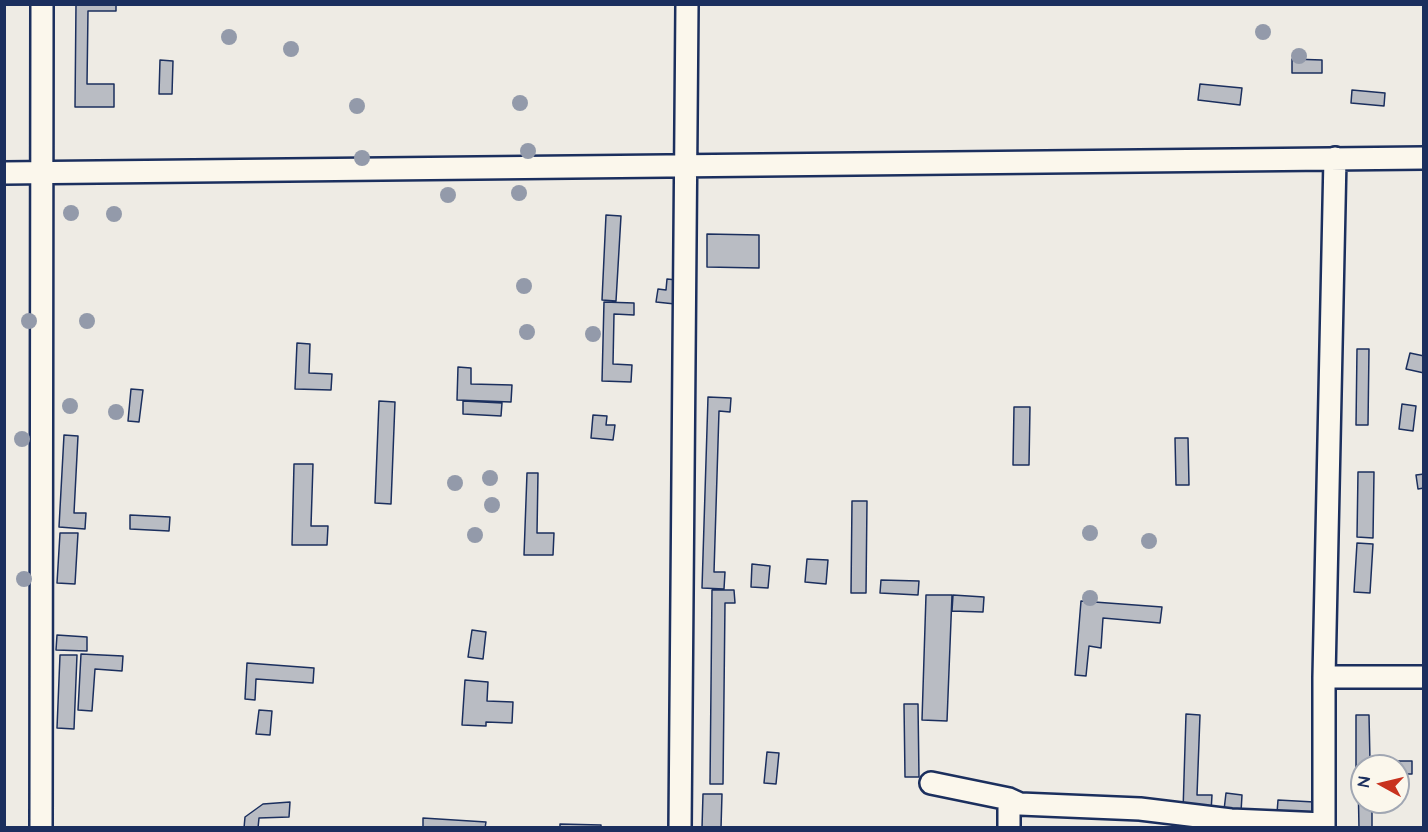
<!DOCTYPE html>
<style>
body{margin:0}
#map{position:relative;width:1428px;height:832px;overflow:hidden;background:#eeebe4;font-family:"Architects Daughter",sans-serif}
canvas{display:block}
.frame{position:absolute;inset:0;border:6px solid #1b2f5e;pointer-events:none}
.north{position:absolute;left:1350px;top:754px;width:60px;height:60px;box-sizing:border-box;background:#fbf7ec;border:2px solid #a1a7b3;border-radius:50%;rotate:278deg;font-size:16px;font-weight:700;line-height:24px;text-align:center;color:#1b2f5e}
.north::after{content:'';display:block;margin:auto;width:21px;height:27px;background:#c8321e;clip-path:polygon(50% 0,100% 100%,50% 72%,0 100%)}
</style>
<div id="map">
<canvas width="1428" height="832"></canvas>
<div class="frame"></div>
<div class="north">N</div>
</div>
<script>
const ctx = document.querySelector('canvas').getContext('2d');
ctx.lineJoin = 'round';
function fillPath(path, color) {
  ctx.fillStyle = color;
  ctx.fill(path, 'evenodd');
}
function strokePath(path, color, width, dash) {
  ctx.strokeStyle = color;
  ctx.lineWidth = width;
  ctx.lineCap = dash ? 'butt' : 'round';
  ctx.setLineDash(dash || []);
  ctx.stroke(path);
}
const building = new Path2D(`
 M76,4H116V11H88L87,84H114V107H75Z
 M1292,59L1322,60V73H1292Z
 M160,60L173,61L172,94H159Z
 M1200,84L1242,88L1240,105L1198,100Z
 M1352,90L1385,93L1384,106L1351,103Z
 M606,215L621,216L616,301L602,300Z
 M707,234L759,235V268L707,267Z
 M667,279L677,280L675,304L656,302L658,289L666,290Z
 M604,302L634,303V315L614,314L613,364L632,365L631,382L602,381Z
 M297,343L310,344L309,373L332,374L331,390L295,389Z
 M1357,349H1369L1368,425H1356Z
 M1410,353L1424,356V373L1406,369Z
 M458,367L471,368V384L512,385L511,402L457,400Z
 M131,389L143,390L139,422L128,421Z
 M708,397L731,398L730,412L719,411L714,572H725L724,589L702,588Z
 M379,401L395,402L391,504L375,503Z
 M463,401L502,403L501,416L463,414Z
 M1402,404L1416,406L1413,431L1399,429Z
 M1014,407H1030L1029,465H1013Z
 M593,415L607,416L606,425H615L613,440L591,438Z
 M64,435L78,436L74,513H86L85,529L59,527Z
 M1175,438H1188L1189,485H1176Z
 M294,464H313L311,526H328L327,545H292Z
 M1358,472H1374L1373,538L1357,537Z
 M527,473H538L537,533H554L553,555H524Z
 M1424,474V488L1418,489L1416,475Z
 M852,501H867L866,593H851Z
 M130,515L170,517L169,531L130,529Z
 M60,533H78L75,584L57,583Z
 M1357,543L1373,544L1370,593L1354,592Z
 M807,559L828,560L826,584L805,582Z
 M752,564L770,566L768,588L751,587Z
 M881,580L919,581L918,595L880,593Z
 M712,590H734L735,603H725L723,784H710Z
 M926,595H952L947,721L922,720Z
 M953,595L984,597L983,612L952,611Z
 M1081,601L1162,607L1160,623L1103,618L1101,648L1089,646L1086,676L1075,675Z
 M472,630L486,632L483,659L468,657Z
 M57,635L87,637V651L56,650Z
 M81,654L123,656L122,671L95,669L92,711L78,710Z
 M60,655H77L74,729L57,728Z
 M247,663L314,668L313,683L256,679L255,700L245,699Z
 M465,680L488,682L487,701L513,702L512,723L486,722V726L462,725Z
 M904,704H918L919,777H905Z
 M259,710L272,711L270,735L256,734Z
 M1186,714L1200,715L1197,795H1212L1211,812L1183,811Z
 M1356,715H1369L1370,761H1412V774H1398V766H1362V774H1356Z
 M767,752L779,753L776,784L764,783Z
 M1358,778H1362V802H1372V828H1359Z
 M1226,793L1242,795L1241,812L1224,810Z
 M703,794H722L721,828H702Z
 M1278,800L1314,802L1313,815L1277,813Z
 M290,802L289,817L259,818L258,828H244L245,817L263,804Z
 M423,818L486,822L485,828H423Z
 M560,824L601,825V828H560Z`);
fillPath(building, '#b9bcc3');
strokePath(building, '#1b2f5e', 1.5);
const minor = new Path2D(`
 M4,173L1424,158
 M1324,677H1424
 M931,783L1009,799L1020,804L1140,809L1231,820L1324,824
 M41,828L42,4
 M680,828L687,4
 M1009,828V799
 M1324,828V677L1335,158`);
strokePath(minor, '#1b2f5e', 26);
strokePath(minor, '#fbf7ec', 21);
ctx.fillStyle = '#939aaa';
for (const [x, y] of [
 [1263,32],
 [229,37],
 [291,49],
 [1299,56],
 [520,103],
 [357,106],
 [528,151],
 [362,158],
 [519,193],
 [448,195],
 [71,213],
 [114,214],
 [524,286],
 [29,321],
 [87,321],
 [527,332],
 [593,334],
 [70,406],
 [116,412],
 [22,439],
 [490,478],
 [455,483],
 [492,505],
 [1090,533],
 [475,535],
 [1149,541],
 [24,579],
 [1090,598]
]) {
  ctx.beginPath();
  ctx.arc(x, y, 8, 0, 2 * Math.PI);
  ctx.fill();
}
</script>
